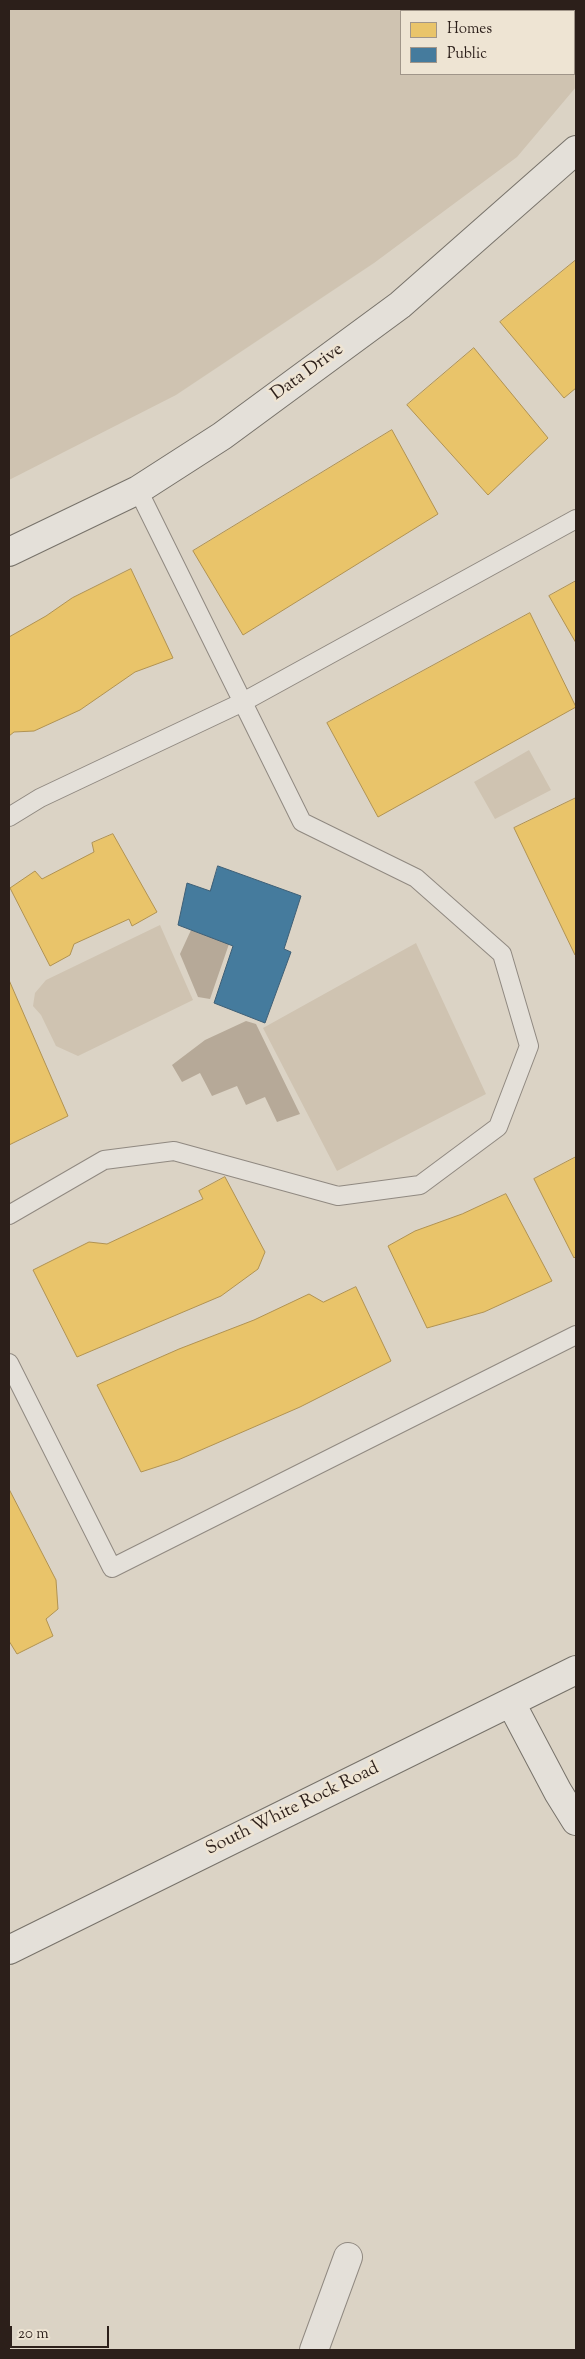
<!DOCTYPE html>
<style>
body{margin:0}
#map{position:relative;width:585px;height:2359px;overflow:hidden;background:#dbd3c5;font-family:"Sorts Mill Goudy",serif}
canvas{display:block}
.frame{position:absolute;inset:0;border:10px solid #2c1f1a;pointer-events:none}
.legend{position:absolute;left:400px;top:10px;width:175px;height:65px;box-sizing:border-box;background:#eee4d3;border:1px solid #a09589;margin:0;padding:6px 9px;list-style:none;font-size:15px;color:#2c1f1a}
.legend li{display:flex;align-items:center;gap:10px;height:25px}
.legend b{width:25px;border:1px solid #a09589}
.scale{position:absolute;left:10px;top:2326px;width:99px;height:22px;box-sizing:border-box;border:2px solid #2c1f1a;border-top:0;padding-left:6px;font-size:15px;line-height:18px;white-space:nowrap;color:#2c1f1a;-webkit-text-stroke:4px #eee4d3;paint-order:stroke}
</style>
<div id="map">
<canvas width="585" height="2359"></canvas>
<div class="frame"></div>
<ul class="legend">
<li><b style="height:14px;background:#e9c46a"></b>Homes</li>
<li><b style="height:14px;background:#457b9d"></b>Public</li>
</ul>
<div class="scale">20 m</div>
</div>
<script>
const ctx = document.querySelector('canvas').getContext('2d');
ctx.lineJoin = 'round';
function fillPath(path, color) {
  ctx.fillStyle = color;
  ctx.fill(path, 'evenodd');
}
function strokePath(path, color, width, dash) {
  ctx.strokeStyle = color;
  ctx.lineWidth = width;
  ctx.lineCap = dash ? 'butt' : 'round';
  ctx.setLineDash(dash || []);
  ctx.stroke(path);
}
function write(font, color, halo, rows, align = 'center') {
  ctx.font = font + ' "Sorts Mill Goudy",serif';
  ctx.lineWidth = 5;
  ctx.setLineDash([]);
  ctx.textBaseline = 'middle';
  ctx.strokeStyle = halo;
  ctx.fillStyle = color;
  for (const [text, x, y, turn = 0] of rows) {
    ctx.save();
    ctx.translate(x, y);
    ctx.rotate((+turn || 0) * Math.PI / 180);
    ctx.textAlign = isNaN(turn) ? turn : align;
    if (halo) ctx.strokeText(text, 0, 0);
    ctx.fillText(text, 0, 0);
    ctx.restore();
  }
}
fillPath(new Path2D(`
 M9,9H576V87L517,157L374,263L176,395L9,480ZM401,11H574V74H401Z
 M529,750L551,790L495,819L474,782Z
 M160,925L193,1000L78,1056L56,1046L41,1015L33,1006L35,993L46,980Z
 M416,943L486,1094L337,1171L263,1028Z`), '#cfc3b1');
fillPath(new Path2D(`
 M191,930L229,944L210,999L198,997L180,954Z
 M246,1021L256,1024L300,1114L277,1122L265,1097L246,1105L237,1086L212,1096L200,1073L182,1082L172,1065L205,1040Z`), '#b6a998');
const homes = new Path2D(`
 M576,260V388L564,398L500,322Z
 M474,348L548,438L488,495L407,405Z
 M392,430L438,514L243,635L193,551Z
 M131,569L173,658L135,672L80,710L34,731L14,732L9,736V637L46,616L72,598Z
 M576,581V643L549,596Z
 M530,613L576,707L378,817L327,723Z
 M576,798V955H575L514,828Z
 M113,834L157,912L132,926L129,919L74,944L70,955L50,966L10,888L35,871L42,879L94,852L92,843Z
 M9,980L68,1116L9,1145Z
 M576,1157V1256L574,1258L534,1179Z
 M225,1177L265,1252L258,1269L221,1296L77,1357L33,1270L89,1242L107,1244L203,1199L199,1191Z
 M506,1194L552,1281L484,1312L427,1328L388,1246L415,1231L462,1214Z
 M356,1287L391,1361L300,1407L178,1460L141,1472L97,1385L179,1349L254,1320L309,1294L323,1302Z
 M9,1489L56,1580L58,1609L46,1619L53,1636L17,1654L9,1641Z`);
fillPath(homes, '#e9c46a');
strokePath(homes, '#b09252', 1);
const public = new Path2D(`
 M218,866L301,896L284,949L291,952L265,1023L214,1003L233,946L178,925L187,883L210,891Z`);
fillPath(public, '#457b9d');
strokePath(public, '#3e5f76', 1);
const lane = new Path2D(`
 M9,817L40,798L243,702L576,519
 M9,1215L104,1160L174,1151L338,1196L420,1185L498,1127L529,1046L502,954L416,878L302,822L138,490
 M9,1363L112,1568L576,1335`);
const street = new Path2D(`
 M314,2350L348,2257`);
const secondary = new Path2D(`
 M9,552L138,490L222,436L400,305L576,150
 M511,1703L558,1792L576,1821
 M9,1950L576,1670`);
strokePath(lane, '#908981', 20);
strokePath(street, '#908981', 30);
strokePath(secondary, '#77726a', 30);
strokePath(lane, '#e4e0d9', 18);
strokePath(street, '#e4e0d9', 28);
strokePath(secondary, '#e4e0d9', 28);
write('18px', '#2c1f1a', '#eee4d3', [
 ["Data Drive",308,373,-36],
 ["South White Rock Road",293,1810,-26]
]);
</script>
